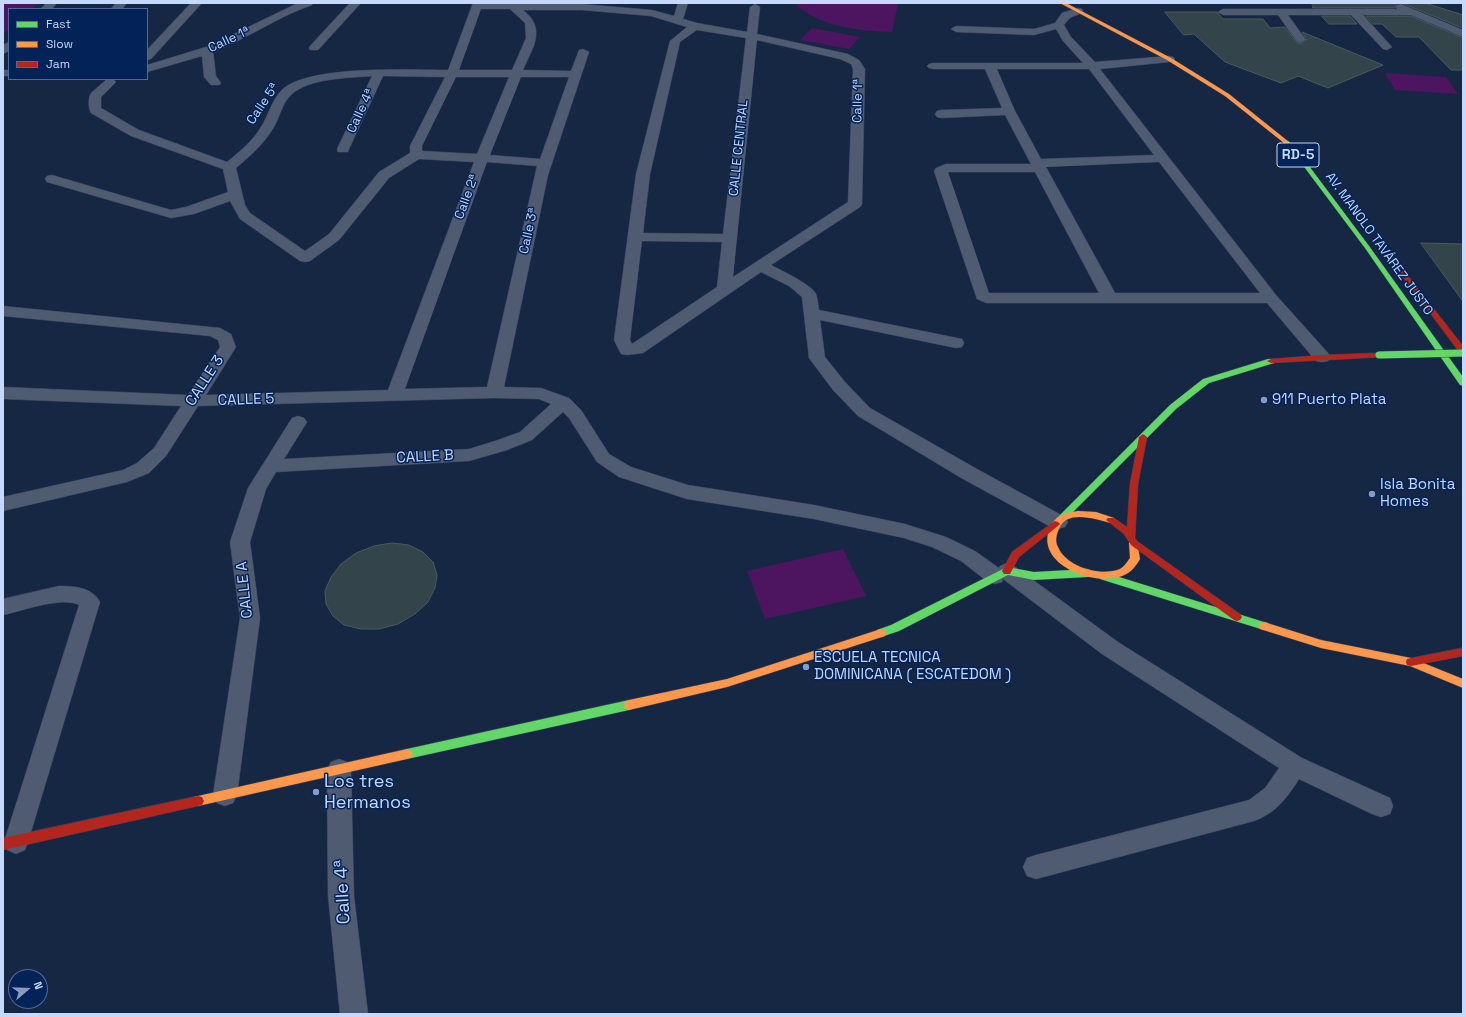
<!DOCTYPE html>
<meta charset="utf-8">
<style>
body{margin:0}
#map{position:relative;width:1466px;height:1017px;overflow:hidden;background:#162744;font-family:"Space Grotesk",sans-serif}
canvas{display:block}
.frame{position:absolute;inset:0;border:4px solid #c4d9fb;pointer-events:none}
.legend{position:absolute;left:8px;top:8px;width:140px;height:72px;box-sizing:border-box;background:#022258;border:1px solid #506b99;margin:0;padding:5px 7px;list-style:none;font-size:12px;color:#c4d9fb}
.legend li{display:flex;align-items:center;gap:8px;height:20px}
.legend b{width:20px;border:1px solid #506b99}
.north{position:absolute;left:8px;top:969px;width:40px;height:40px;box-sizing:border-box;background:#022258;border:1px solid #506b99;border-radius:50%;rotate:71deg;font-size:11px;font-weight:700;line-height:16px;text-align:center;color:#c4d9fb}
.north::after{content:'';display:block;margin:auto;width:14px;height:18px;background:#879bbb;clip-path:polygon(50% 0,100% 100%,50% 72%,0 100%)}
</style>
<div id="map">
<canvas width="1466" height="1017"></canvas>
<div class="frame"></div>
<ul class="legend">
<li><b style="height:5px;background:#63d668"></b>Fast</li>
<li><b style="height:5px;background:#ff974d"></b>Slow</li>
<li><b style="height:5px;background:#b3261e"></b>Jam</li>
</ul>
<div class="north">N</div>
</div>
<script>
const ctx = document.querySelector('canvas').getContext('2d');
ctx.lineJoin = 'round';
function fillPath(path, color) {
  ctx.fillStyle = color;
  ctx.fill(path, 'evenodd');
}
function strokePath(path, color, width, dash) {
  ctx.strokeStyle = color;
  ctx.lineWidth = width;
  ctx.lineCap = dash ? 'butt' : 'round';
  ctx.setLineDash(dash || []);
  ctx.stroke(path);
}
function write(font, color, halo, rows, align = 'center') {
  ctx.font = font + ' "Space Grotesk",sans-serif';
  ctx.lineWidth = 3;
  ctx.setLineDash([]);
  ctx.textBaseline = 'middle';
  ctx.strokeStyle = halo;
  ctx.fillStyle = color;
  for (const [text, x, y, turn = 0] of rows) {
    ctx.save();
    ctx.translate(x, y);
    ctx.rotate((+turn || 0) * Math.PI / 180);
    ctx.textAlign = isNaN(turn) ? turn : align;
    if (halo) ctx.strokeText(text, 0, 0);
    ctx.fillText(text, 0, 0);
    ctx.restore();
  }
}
fillPath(new Path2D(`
 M3,3H39L32,9H9V29L3,34Z
 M794,3H898L892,32C860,31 819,27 794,3Z
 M812,28L860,37L849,49L800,40Z
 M1385,73L1446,77L1458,94L1395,90Z
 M843,549L866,596L765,619L747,571Z`), '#4d155f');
const building = new Path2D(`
 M1311,3H1399L1396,4L1395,8H1313L1312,7H1314Z
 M1402,3H1425L1463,15V28Z
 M1165,12H1217L1223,19H1263L1270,28L1285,27L1297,43L1302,44L1307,40L1302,32L1383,65L1328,88L1298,76L1281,83L1225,62L1194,34L1184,35Z
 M1322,16H1350L1357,24H1329Z
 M1366,16H1411L1463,38V70H1451L1419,37H1396L1382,24H1373Z
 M1421,243L1463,244V301Z
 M392,543L409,545L423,552L433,562L437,575L435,588L428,602L415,614L398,624L379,629H361L344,625L333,616L326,604L325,591L331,577L341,564L356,553L374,546Z`);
fillPath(building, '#33454a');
strokePath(building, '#495b5c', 1);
const street = new Path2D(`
 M46,3H57L52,9H41Z
 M116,3H127L122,9H111Z
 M191,3H202L151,59L147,60V50Z
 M298,3H313L312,5C277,17 247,39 213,52L216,76L221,83L219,85H211L204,77L202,56L147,72V65L209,46Z
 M350,3H361L318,50H310L309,48L310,46Z
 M473,3L582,4L652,10L674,16L678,3H688L683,19L697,23L747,32L750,7L755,4L760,7L757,34L848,54L859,60L865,69L862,204L860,207L771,265C782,271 811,284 816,294C818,299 818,305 819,310L962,339L964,343L962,347L956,348L820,320L825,357L845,382L870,408L977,469L1065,517L1068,522L1065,527L1058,529L1051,527L963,479L858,416L833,390L809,358L802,297L789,286L761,272L643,353L627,355L621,354L614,340L636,174L670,41L687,27L651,16L582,10H523C547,29 533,47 523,70L571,71L579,50L583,49L589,52L548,175L504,387L541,388L569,398L581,410L609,454L631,467L688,485L814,505L905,524L946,537L975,551L999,568L1000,566L1007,563L1014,566L1118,642L1302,758L1390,798L1393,806L1390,814L1381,817L1372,814L1299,779C1287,798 1276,813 1254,821L1036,879L1027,876L1023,867L1027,858L1036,855L1249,800L1265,788L1279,768L1102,654L1003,579L1002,582L995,584L988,582L961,561L932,547L904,538L814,519L687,499L619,477L597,462L569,418L563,412L532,440L507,450L469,461L276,472L266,489L250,542L260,618L237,795L233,803L225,806L217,803L213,795L240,618L230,542L248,488L292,418L298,416L304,418L307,422L284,459L469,449L495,441L520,432L551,404L539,399L494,398L198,406L166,456L149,473L127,482L3,511V497L123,470L137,463L154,448L181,406L3,399V387L188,395L220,347L218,340L210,336L3,316V306L220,328L231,334L236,347L206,395L388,390L474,162L419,159L389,178L339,240L310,261L305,262L300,261L240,219L230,201L194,214L171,218L47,182L45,179L47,176L52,175L171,210L186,207L228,192L223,169L131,136L91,113C88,108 88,98 91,93L106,80H114L116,82L101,97V108L139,130L227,162C239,152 253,141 261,127C269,115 272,98 284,88C314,65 410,70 448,70ZM481,9H510L525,23L526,38L512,70H459ZM697,30L746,38L723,234L643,233L650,174L680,42ZM757,40L840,59L851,64L853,69L848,202L733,277ZM372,76L337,149L338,152H348L349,149L383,76L445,77L410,146V153L379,172L329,234L305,251L250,213L245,205L236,168C250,156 264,144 274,127C280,117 282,103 291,95C308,78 349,78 372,76ZM456,77H509L477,154L422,151V146ZM521,77H569L540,159L490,155ZM487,162L537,166L487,387L405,389ZM642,241L722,242L717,287L632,344L630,340Z
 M1401,4L1463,30V37L1411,15H1363L1392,47L1387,50L1383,49L1351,15H1288L1306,40L1301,43L1297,42L1278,15H1223L1218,12L1223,9H1397L1396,7L1397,5Z
 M1078,8L1082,9L1083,11C1076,18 1072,13 1064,25L1071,37L1095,62L1169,56L1173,57L1175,59L1173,61L1169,62L1100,69L1276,295L1328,353L1330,357L1328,361L1322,362L1316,361L1267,303H986L977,299L934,171L936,168L946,164H1031L1005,115L941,118L937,117L935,114L937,111L941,110L1002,108L985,69H933L929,68L927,66L929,64L933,63H1083L1063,41L1056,29L1034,35L956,32L951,29L956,26L1034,29L1055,23L1062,13ZM997,69H1089L1154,155L1041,159L1015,111ZM1159,162L1260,293H1115L1046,167ZM948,172H1035L1099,293H989Z
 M9,42V51L3,54V45Z
 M3,70H9V76H3Z
 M59,586C74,586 92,587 100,602L28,842L25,850L16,854L7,850L4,842L79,605C62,596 22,611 3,615V599Z
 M339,759L347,762L351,770L354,896L368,1014H340L328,896L327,770L331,762Z`);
const fast = new Path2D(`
 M1284,141H1288L1294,146L1369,246L1463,377V386L1460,385L1365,248L1290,148L1284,143Z
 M1268,359H1274L1275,361L1274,363L1209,383L1176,409L1064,521H1058L1056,519L1170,405L1203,379Z
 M1007,567L1034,572L1087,569L1090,570L1092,573L1090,576L1087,577L1034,580L1008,575L899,631L881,637L877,636L876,633L877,630L891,625Z
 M1103,572L1264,622L1268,623L1269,626L1268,629L1264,630L1100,579L1098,576L1100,573Z
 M629,700L633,702L634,705L633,708L629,710L407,759L403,757L401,754L403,751L407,749Z`);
const slow = new Path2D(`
 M1060,3H1066L1171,58L1229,94L1289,142L1284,143L1225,96L1167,60Z
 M1078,511L1096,512L1114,518L1116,520L1111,523C1096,519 1066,509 1059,529C1056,535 1055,542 1058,547C1066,567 1101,577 1120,569C1124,567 1127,562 1130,558L1129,543L1131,541H1137L1140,559C1137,564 1133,570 1128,573C1102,590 1036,567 1049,530C1054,516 1064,513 1078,511Z
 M1264,622L1321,640L1411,658L1463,679V688L1410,666L1321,648L1260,629L1259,626L1260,623Z
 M881,629L885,630L886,633L885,636L727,687L629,710L625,708L624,705L625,702L629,700L727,679Z
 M407,749L411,751L413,754L411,757L407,759L198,806L194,805L192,801L194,797L198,796Z`);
const jam = new Path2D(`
 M1399,266L1401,267L1463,346V353H1460L1397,269L1395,268Z
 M1379,353L1383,355L1382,357L1271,363L1267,361L1271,359L1322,355Z
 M1143,434L1147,437L1138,484L1135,538L1137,541L1240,614L1242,617L1240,620L1237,621L1234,620L1131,545L1124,534L1106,520L1108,518H1114L1127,527L1130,484L1139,437Z
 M1055,521L1058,522L1060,524L1058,526L1019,557L1010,574H1004L1002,571L1012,552Z
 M1463,648V656L1411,666L1407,665L1406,662L1407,659L1411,658Z
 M198,796L202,797L204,801L202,805L198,806L3,850V838Z`);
strokePath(street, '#37435d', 1);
strokePath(fast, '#37435d', 1);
strokePath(slow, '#37435d', 1);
strokePath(jam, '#37435d', 1);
fillPath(street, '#4e5b71');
fillPath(fast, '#63d668');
fillPath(slow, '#ff974d');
fillPath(jam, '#b3261e');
const fastBridge = new Path2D(`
 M1379,355L1463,353`);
strokePath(fastBridge, '#37435d', 8, []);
strokePath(fastBridge, '#63d668', 7);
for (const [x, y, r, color] of [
 [1264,400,4,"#879bbb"],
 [1372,494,4,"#879bbb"],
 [806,667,4,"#879bbb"],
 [316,792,4,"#879bbb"]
]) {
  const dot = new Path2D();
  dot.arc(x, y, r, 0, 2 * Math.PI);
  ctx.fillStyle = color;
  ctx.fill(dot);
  strokePath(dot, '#022258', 1.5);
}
write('13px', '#c4d9fb', '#022258', [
 ["Calle 1ª",229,40,-25],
 ["Calle 1ª",858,101,-89],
 ["Calle 5ª",263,104,-56],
 ["Calle 4ª",361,111,-65],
 ["CALLE CENTRAL",739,148,-84],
 ["Calle 2ª",467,197,-70],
 ["Calle 3ª",529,231,-78],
 ["AV. MANOLO TAVÁREZ JUSTO",1379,244,54]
]);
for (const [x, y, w] of [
 [1298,155,42]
]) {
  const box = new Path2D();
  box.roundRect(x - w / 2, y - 12, w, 24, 3);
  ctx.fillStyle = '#022258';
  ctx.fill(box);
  strokePath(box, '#c4d9fb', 1);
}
write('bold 14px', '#c4d9fb', null, [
 ["RD-5",1298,155]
]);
write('15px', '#c4d9fb', '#022258', [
 ["CALLE 3",205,381,-57],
 ["CALLE 5",246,400,-2],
 ["CALLE B",425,457,-3],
 ["CALLE A",245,590,-96]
]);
write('15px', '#c4d9fb', '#022258', [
 ["911 Puerto Plata",1272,400],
 ["Isla Bonita",1380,485],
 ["Homes",1380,502],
 ["ESCUELA TECNICA",814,658],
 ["DOMINICANA ( ESCATEDOM )",814,675]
], 'left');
write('18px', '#c4d9fb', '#022258', [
 ["Los tres",324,782],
 ["Hermanos",324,803]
], 'left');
write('18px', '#c4d9fb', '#022258', [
 ["Calle 4ª",343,892,-93]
]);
</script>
